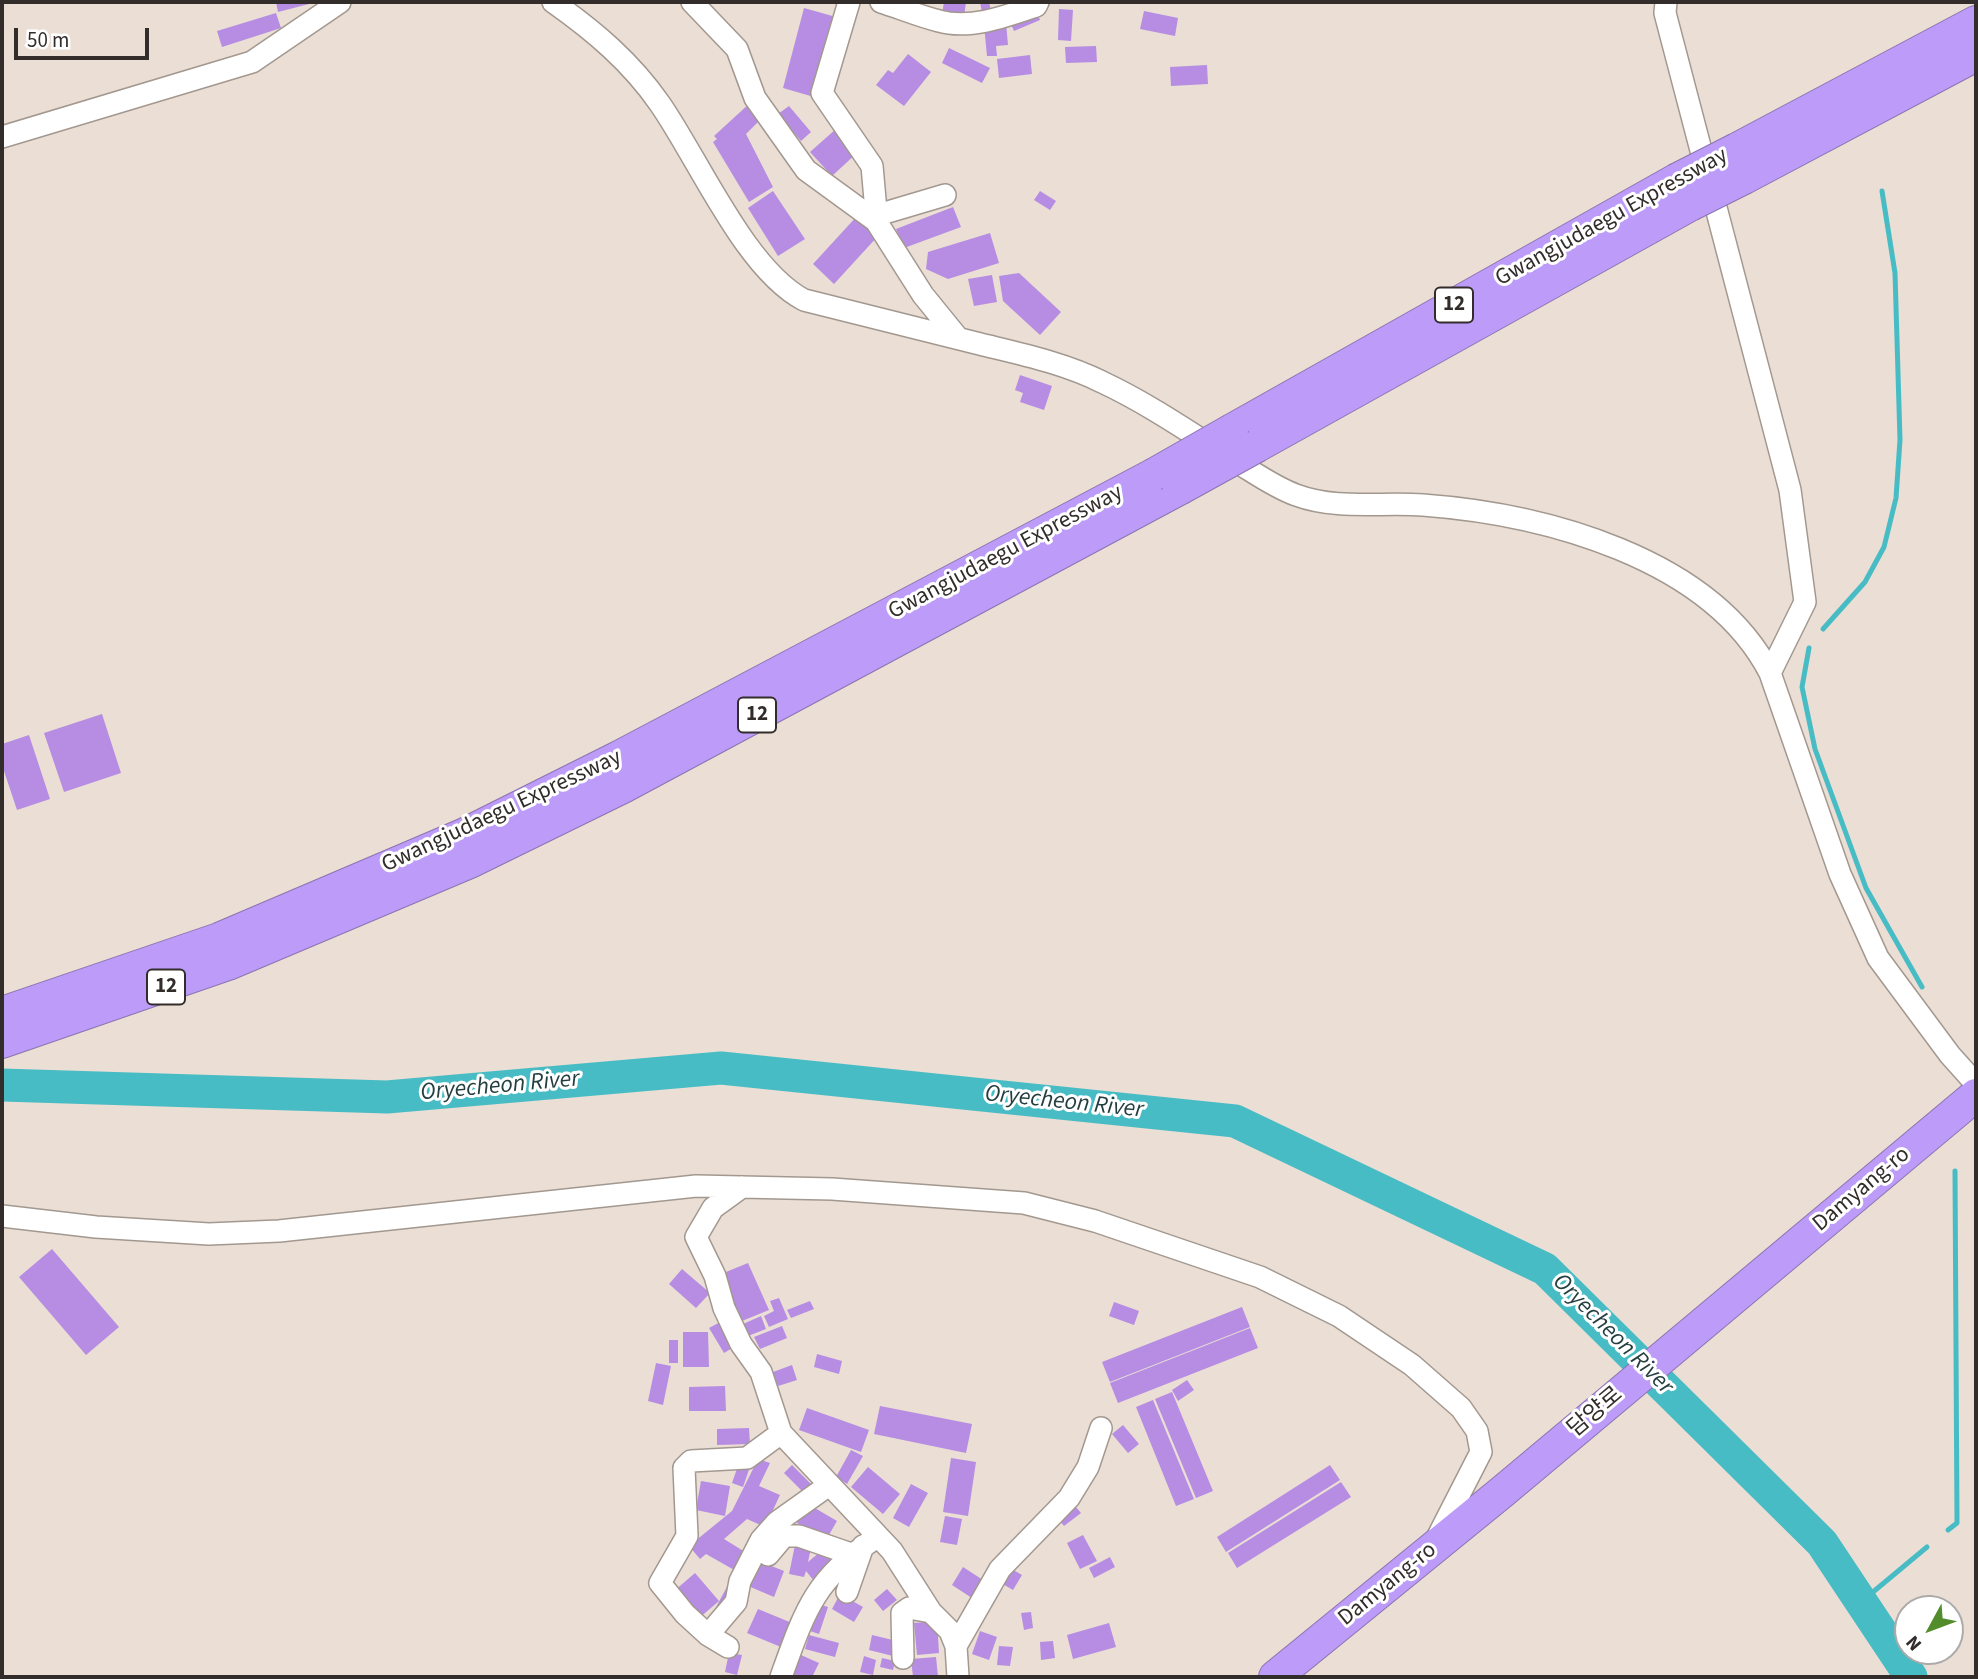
<!DOCTYPE html>
<meta charset="utf-8">
<style>
body{margin:0}
#map{position:relative;width:1978px;height:1679px;overflow:hidden;background:#eaded5;font-family:"Source Sans 3",sans-serif}
canvas{display:block}
.frame{position:absolute;inset:0;border:4px solid #322d2a;pointer-events:none}
.north{position:absolute;left:1894px;top:1595px;width:70px;height:70px;box-sizing:border-box;background:#fff;border:2px solid #adabaa;border-radius:50%;rotate:229deg;font-size:19px;font-weight:700;line-height:28px;text-align:center;color:#322d2a}
.north::after{content:'';display:block;margin:auto;width:24px;height:32px;background:#538d2b;clip-path:polygon(50% 0,100% 100%,50% 72%,0 100%)}
.scale{position:absolute;left:14px;top:28px;width:135px;height:32px;box-sizing:border-box;border:4px solid #322d2a;border-top:0;padding-left:9px;font-size:21px;line-height:24px;white-space:nowrap;color:#322d2a;-webkit-text-stroke:5px #fff;paint-order:stroke}
</style>
<div id="map">
<canvas width="1978" height="1679"></canvas>
<div class="frame"></div>
<div class="north">N</div>
<div class="scale">50 m</div>
</div>
<script>
const ctx = document.querySelector('canvas').getContext('2d');
ctx.lineJoin = 'round';
function strokePath(path, color, width, dash) {
  ctx.strokeStyle = color;
  ctx.lineWidth = width;
  ctx.lineCap = dash ? 'butt' : 'round';
  ctx.setLineDash(dash || []);
  ctx.stroke(path);
}
function fillPath(path, color) {
  ctx.fillStyle = color;
  ctx.fill(path, 'evenodd');
}
function write(font, color, halo, rows, align = 'center') {
  ctx.font = font + ' "Source Sans 3","Noto Sans KR",sans-serif';
  ctx.lineWidth = 6;
  ctx.setLineDash([]);
  ctx.textBaseline = 'middle';
  ctx.strokeStyle = halo;
  ctx.fillStyle = color;
  for (const [text, x, y, turn = 0] of rows) {
    ctx.save();
    ctx.translate(x, y);
    ctx.rotate((+turn || 0) * Math.PI / 180);
    ctx.textAlign = isNaN(turn) ? turn : align;
    if (halo) ctx.strokeText(text, 0, 0);
    ctx.fillText(text, 0, 0);
    ctx.restore();
  }
}
strokePath(new Path2D(`
 M1823,629L1865,582L1884,547L1896,498L1900,440L1895,273L1882,191
 M1809,648L1802,687L1815,749L1866,888L1922,987
 M1948,1530L1957,1523L1955,1171
 M1861,1602L1927,1547`), '#48bcc4', 5);
strokePath(new Path2D(`
 M2,1085L387,1097L721,1068L1235,1121L1545,1269L1822,1543L1911,1677`), '#48bcc4', 33);
fillPath(new Path2D(`
 M276,2H312L313,3L278,12Z
 M944,2H966L964,17L942,14Z
 M980,2H989L991,11L982,13Z
 M804,8L836,17L814,97L783,88Z
 M1059,9L1073,10L1071,41L1058,40Z
 M1036,10L1040,20L1014,31L1010,22Z
 M1144,11L1178,18L1175,36L1140,29Z
 M276,13L281,28L222,47L217,31Z
 M1006,23L1008,45L996,46L997,56H987L984,25Z
 M1096,46L1097,62L1066,63L1065,47Z
 M949,48L990,68L982,83L942,63Z
 M908,54L931,72L904,106L876,85L888,70L893,73Z
 M1030,55L1032,74L999,78L997,59Z
 M1207,65L1208,84L1171,86L1170,67Z
 M750,103L763,117L746,134L773,187L749,202L713,142L717,139L714,136Z
 M789,106L811,132L801,141L778,114Z
 M837,128L858,152L832,176L810,152Z
 M773,191L805,239L778,256L748,208Z
 M1040,191L1056,201L1050,210L1034,200Z
 M953,207L961,227L904,248L896,229Z
 M857,216L878,236L834,284L813,264Z
 M990,233L999,263L948,279L926,269L928,252Z
 M1019,273L1061,312L1040,335L1003,301L999,276Z
 M992,275L997,302L974,306L968,279Z
 M1020,375L1052,386L1044,410L1020,402L1023,393L1015,390Z
 M102,714L121,773L64,792L44,733Z
 M29,735L50,799L17,810L2,765V744Z
 M52,1249L119,1327L86,1355L19,1277Z
 M748,1263L769,1310L742,1321L721,1274Z
 M682,1269L710,1293L696,1308L669,1284Z
 M779,1298L788,1319L769,1327L764,1316L774,1311L770,1301Z
 M810,1301L814,1309L791,1318L787,1310Z
 M1114,1302L1139,1311L1134,1325L1109,1316Z
 M1242,1307L1250,1327L1110,1382L1102,1362Z
 M761,1316L766,1329L748,1336L743,1324Z
 M724,1320L739,1344L724,1353L709,1328Z
 M782,1326L787,1338L760,1349L754,1337Z
 M1250,1328L1258,1348L1118,1403L1110,1383Z
 M683,1332H708L709,1367H683Z
 M669,1340H678V1363H669Z
 M817,1354L842,1361L839,1374L814,1367Z
 M656,1363L671,1366L663,1405L648,1401Z
 M792,1365L797,1380L778,1386L773,1372Z
 M1187,1380L1194,1390L1178,1401L1172,1390Z
 M725,1386L726,1411H689V1387Z
 M1172,1392L1213,1491L1196,1498L1155,1399Z
 M1153,1400L1194,1499L1176,1506L1136,1407Z
 M880,1406L972,1424L966,1453L874,1434Z
 M807,1408L869,1430L861,1452L799,1430Z
 M1123,1425L1139,1444L1128,1453L1112,1434Z
 M749,1428L750,1444L717,1445V1429Z
 M851,1450L863,1456L847,1484L836,1477Z
 M951,1458L976,1462L968,1516L943,1512Z
 M758,1459L770,1463L759,1486L780,1495L765,1527L747,1519L724,1539L745,1552L736,1571L706,1554L700,1559L689,1546L732,1511Z
 M740,1460L751,1464L743,1487L732,1483Z
 M792,1465L811,1484L803,1492L784,1473Z
 M1330,1465L1340,1480L1226,1552L1217,1537Z
 M868,1467L900,1494L883,1514L851,1487Z
 M701,1481L730,1486L725,1516L696,1510Z
 M1341,1482L1351,1497L1237,1568L1228,1553Z
 M911,1484L928,1493L909,1527L893,1518Z
 M808,1504L837,1521L826,1540L797,1523Z
 M1075,1506L1081,1513L1064,1526L1059,1520Z
 M945,1516L962,1519L957,1545L940,1542Z
 M1083,1535L1097,1561L1080,1569L1067,1543Z
 M795,1545L811,1548L808,1562L826,1547L838,1563L814,1581L806,1571L804,1577L789,1574Z
 M1110,1557L1115,1567L1094,1578L1089,1568Z
 M751,1558L784,1571L774,1597L741,1583Z
 M963,1567L986,1582L975,1600L952,1585Z
 M1010,1568L1022,1575L1013,1590L1001,1583Z
 M695,1573L719,1601L698,1619L674,1591Z
 M729,1583L723,1613L715,1609Z
 M887,1589L897,1600L883,1611L874,1600Z
 M840,1594L863,1607L854,1622L832,1609Z
 M815,1603L828,1607L819,1634L807,1630Z
 M758,1609L792,1623L781,1647L747,1633Z
 M1031,1612L1033,1628L1024,1630L1021,1613Z
 M937,1621L939,1653L917,1655L914,1623Z
 M1109,1623L1116,1647L1073,1659L1067,1635Z
 M980,1631L997,1637L989,1660L972,1654Z
 M809,1635L839,1643L835,1657L805,1649Z
 M872,1635L897,1641L893,1656L869,1650Z
 M1053,1641L1055,1658L1041,1660L1040,1642Z
 M999,1646L1013,1647L1010,1666L997,1665Z
 M729,1653L742,1655L737,1675L725,1672Z
 M801,1655L819,1663L812,1677H790Z
 M864,1656L876,1660L873,1675L860,1672Z
 M936,1657L938,1677H913L911,1659Z
 M882,1658L895,1661L893,1670L880,1667Z`), '#b68de2');
const minor = new Path2D(`
 M553,2C594,31 631,62 660,104C699,160 745,269 804,300C863,315 921,329 980,344C1021,354 1064,363 1102,382C1149,404 1192,434 1235,461C1255,473 1274,487 1296,495C1336,510 1381,502 1423,505C1543,514 1710,557 1770,673L1840,874L1878,958L1950,1055L1976,1084
 M692,2L737,49L755,98L806,170L876,221L923,295L958,338
 M849,2L822,93L872,166L876,211L871,217
 M881,2C900,8 919,16 939,21C970,30 1007,16 1036,6L1038,2
 M1666,2L1665,13L1790,490L1805,602L1770,673
 M2,137L252,62L340,2
 M871,217L945,195
 M742,1187L713,1208L696,1237L715,1276L724,1308L741,1344L761,1372L781,1433L892,1551L931,1612L950,1631L956,1646L958,1677
 M2,1216L96,1227L209,1234L279,1231L696,1186L832,1189L1024,1203L1095,1221L1260,1277L1339,1316L1412,1365L1461,1408L1477,1431L1481,1452L1437,1538
 M768,1555L784,1536H799L851,1554
 M847,1592L863,1546
 M708,1635L736,1602L740,1581L761,1540L777,1522L829,1485
 M956,1646L1000,1569L1069,1498L1088,1467L1101,1428
 M728,1647L708,1635L685,1614L660,1583L687,1536L684,1468L691,1461L747,1458L781,1433
 M903,1658L902,1613L909,1608L931,1612
 M781,1677C805,1610 815,1578 877,1537`);
const highway = new Path2D(`
 M1737,149L1976,22
 M1744,178L1976,55
 M1232,430L1676,180
 M1257,446L1690,205
 M2,1013L219,939L463,835L619,757L1153,475
 M2,1042L228,964L472,861L623,787L1179,489
 M1275,1677L1502,1492L1976,1095`);
strokePath(minor, '#a3988f', 24);
strokePath(highway, '#8c74b1', 34);
strokePath(minor, '#fff', 21);
strokePath(highway, '#bc9bf9', 32);
const highwayBridge = new Path2D(`
 M1676,180L1737,149
 M1690,205L1744,178
 M1153,475L1232,430
 M1179,489L1257,446`);
strokePath(highwayBridge, '#8c74b1', 34, []);
strokePath(highwayBridge, '#bc9bf9', 32);
for (const [x, y, w] of [
 [1454,305,38],
 [757,715,38],
 [166,987,38]
]) {
  const box = new Path2D();
  box.roundRect(x - w / 2, y - 17.5, w, 35, 5);
  ctx.fillStyle = '#fff';
  ctx.fill(box);
  strokePath(box, '#322d2a', 2);
}
write('bold 21px', '#322d2a', null, [
 ["12",1454,305],
 ["12",757,715],
 ["12",166,987]
]);
write('23px', '#322d2a', '#fff', [
 ["Gwangjudaegu Expressway",1612,218,-29],
 ["Gwangjudaegu Expressway",1006,553,-28],
 ["Gwangjudaegu Expressway",502,812,-25],
 ["Damyang-ro",1862,1190,-40],
 ["담양로",1596,1413,-40],
 ["Damyang-ro",1388,1585,-39]
]);
write('italic 24px', '#253f41', '#fff', [
 ["Oryecheon River",500,1087,-5],
 ["Oryecheon River",1064,1103,6],
 ["Oryecheon River",1612,1335,45]
]);
</script>
